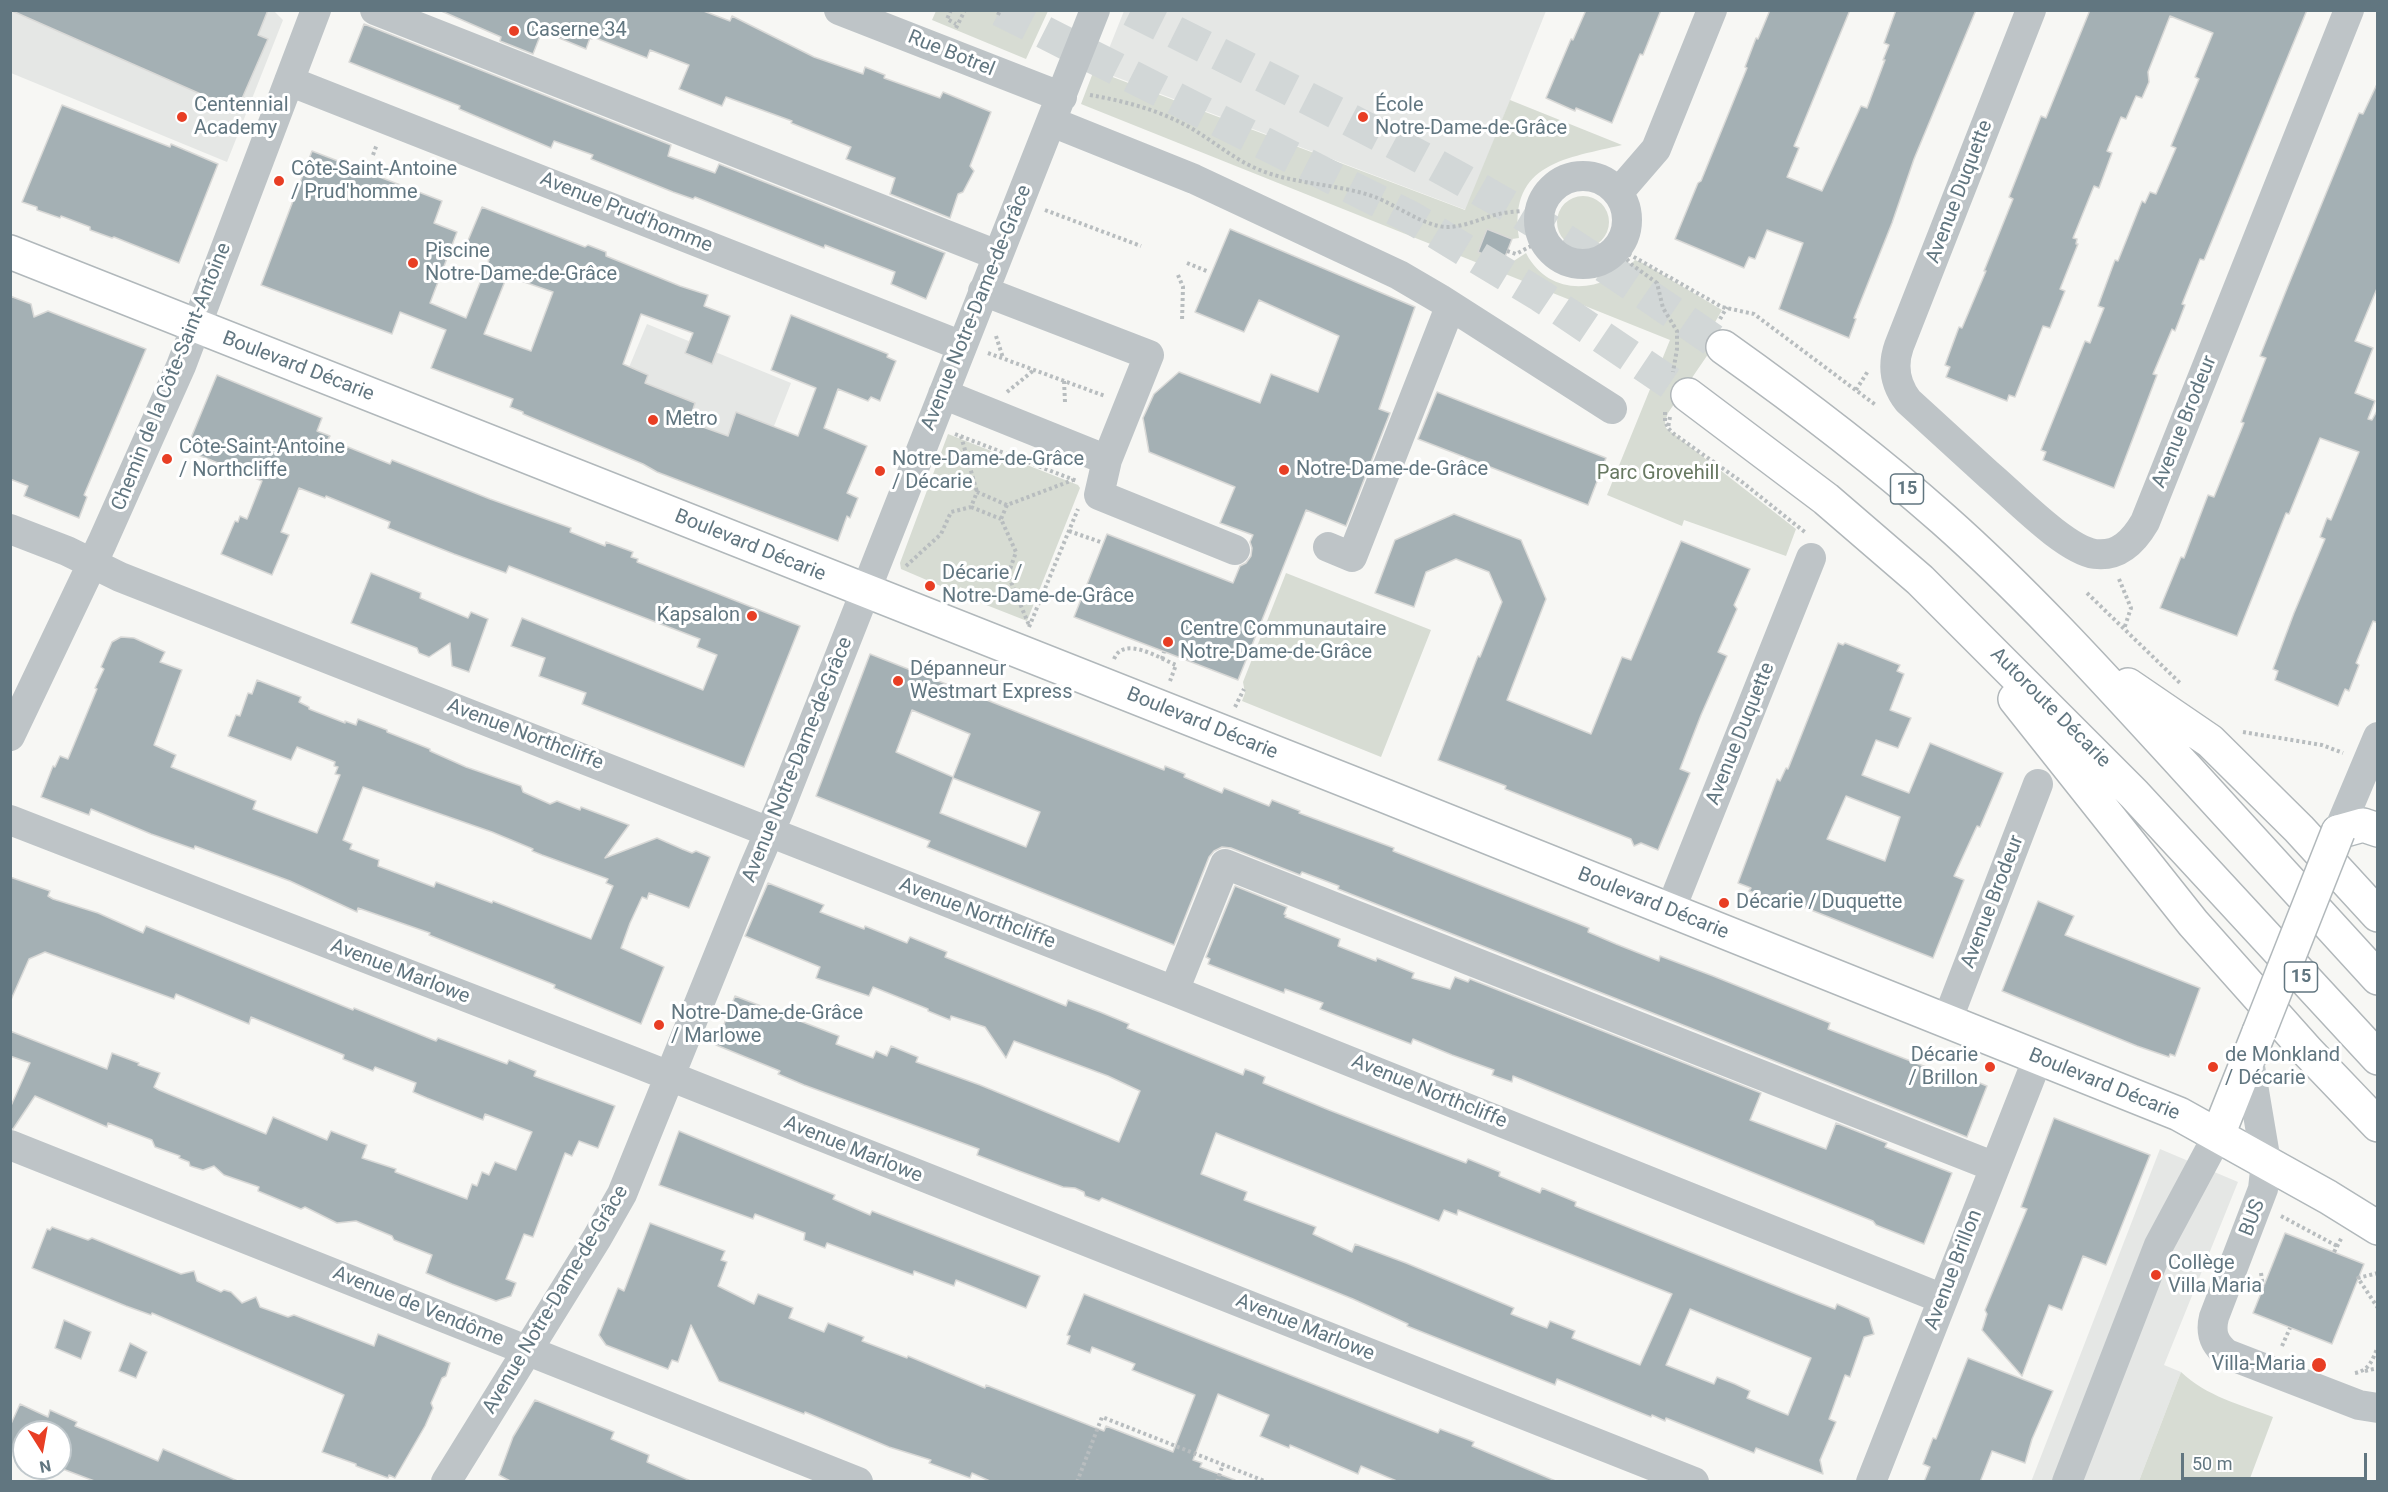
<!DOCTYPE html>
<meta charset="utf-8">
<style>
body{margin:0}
#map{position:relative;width:2388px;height:1492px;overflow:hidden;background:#f7f7f4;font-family:Roboto,sans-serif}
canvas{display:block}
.frame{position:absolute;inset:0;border:12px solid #617680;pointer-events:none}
.north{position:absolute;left:12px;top:1420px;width:60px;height:60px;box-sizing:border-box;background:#fff;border:2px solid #c0c8cc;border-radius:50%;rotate:169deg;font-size:16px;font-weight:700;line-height:24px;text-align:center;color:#617680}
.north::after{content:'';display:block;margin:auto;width:21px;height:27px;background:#e83e24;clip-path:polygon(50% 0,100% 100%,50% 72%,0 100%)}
.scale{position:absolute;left:2181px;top:1453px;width:186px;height:27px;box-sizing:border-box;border:3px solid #617680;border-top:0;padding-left:8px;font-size:18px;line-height:21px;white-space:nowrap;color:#617680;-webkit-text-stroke:4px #fff;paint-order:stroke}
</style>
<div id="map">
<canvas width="2388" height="1492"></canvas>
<div class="frame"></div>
<div class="north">N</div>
<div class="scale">50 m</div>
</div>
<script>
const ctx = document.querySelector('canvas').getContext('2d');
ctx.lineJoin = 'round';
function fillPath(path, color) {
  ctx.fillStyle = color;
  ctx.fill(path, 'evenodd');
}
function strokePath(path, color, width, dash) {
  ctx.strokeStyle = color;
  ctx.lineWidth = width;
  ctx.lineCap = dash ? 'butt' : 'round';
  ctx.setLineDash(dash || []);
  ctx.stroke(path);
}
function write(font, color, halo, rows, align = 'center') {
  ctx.font = font + ' Roboto,sans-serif';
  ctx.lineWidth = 6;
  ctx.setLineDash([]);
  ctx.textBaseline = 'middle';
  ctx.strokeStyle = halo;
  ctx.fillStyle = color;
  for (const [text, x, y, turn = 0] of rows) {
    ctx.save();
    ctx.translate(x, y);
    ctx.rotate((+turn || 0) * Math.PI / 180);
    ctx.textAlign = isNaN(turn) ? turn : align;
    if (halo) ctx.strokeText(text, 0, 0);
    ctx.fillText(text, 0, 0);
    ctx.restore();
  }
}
fillPath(new Path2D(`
 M273,10L283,20L227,162L11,73L10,11Z
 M1124,11H1546L1466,210L1100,71Z
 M647,324L791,383L746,497L600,437Z
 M2160,1149L2238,1182L2164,1365L2181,1372L2139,1481L2031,1482Z`), '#e5e7e5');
fillPath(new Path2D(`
 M936,11V10L1048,11L1026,59L932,20Z
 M1094,70L1465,210L1510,100L1622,145C1569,158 1508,162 1519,238L1512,239L1487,229L1478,252L1509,264L1526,253C1549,298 1604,294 1635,260L1643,263L1722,310L1710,331L1715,344L1668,413L1665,422L1666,428L1796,529L1786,556L1684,520L1682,526L1607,495L1670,340L1081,104Z
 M1557 222a26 26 0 1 1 52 0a26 26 0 1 1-52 0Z
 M948,434L1078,485L1080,488L1027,621L971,599L973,593L960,587L957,593L901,569L900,563Z
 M1286,573L1431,630L1381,757L1242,701L1245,693L1243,682Z
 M2181,1372C2206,1396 2241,1405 2273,1417L2249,1481H2139Z`), '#d7dcd3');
const building = new Path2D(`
 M10,10H268L258,35L268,39L237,110Z
 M439,10H701L730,21L732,16L814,57L863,74L865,67L885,75L884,78L940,98L943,92L991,112L970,166L974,171L963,192L958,194L950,218L890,194L895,178L846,159L851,147L791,123L792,121L726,97L722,106L679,89L689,65L650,50L647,58L593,37L592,39L590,38L586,49L542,31L533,54L500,41L501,37Z
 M1586,10H1661L1643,55L1640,54L1612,123L1576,108L1575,111L1546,98L1571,39L1573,40Z
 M1770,10H1850L1794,146L1799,148L1787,177L1822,191L1861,106L1867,108L1885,60H1883L1889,45L1884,43L1896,10H1976L1914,159L1892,223L1854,318L1856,319L1849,338L1779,309L1803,243L1767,230L1755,259L1749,257L1744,268L1675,239L1698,183L1701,181L1747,68L1745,67L1756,38L1758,39Z
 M2090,10H2307L2204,260L2200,259L2182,304L2185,305L2175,331L2172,329L2153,374L2157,375L2114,488L2043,460L2046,452L2041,450L2085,341L2090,343L2104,308L2098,306L2115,260L2118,261L2142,201L2145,203L2150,192L2156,194L2176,148L2171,146L2199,79L2195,77L2213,33L2170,16L2148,72L2149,82L2142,98L2136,96L2126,119L2121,117L2107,151L2112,153L2099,188L2094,186L2073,238L2077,239L2076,244H2078L2060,289L2065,291L2050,328L2043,326L2015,397L2009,395L2007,401L1946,377L1950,367L1945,365L1959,327L1962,328L1986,271H1984L2013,199L2009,197L2041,116L2046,118Z
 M364,24L671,145L668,156L715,173L719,164L945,253L926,299L891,284L895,272L825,245L824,248L695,197L693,199L673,192L591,159L593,155L554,141L551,148L459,109L460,106L349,62Z
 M2378,82V286L2355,341L2373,348L2355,393L2375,401L2368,419L2372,420L2378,409V623L2373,621L2356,663L2359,665L2349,691L2345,689L2338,706L2275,680L2278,671L2273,669L2294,613L2325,539L2320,537L2327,518L2331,520L2359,452L2320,438L2289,514L2286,513L2237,636L2160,608L2181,557L2184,558L2208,495L2214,497L2244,423L2241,422L2266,358L2260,356L2288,286L2359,113L2363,114Z
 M62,105L170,147L171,144L218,164L179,263L114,237L112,238L90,230V227L61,216L60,218L37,210V207L22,202Z
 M312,151L442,201L434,223L457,232L430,303L466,318L489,260L464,250L482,207L585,247L588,245L606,252V256L680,286L708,295L704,306L730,316L712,364L685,353L693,333L641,314L623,364L648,375L645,383L695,403L689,422L728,436L736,412L798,436L816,388L771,370L791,315L888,354L887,357L896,361L880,401L871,397L868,401L838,389L824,428L867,446L847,493L858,498L850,518L847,516L838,541L657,472L643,464L523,414V412L510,407L513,399L431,368L446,330L400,312L392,334L261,285ZM507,276L553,292L531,351L484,334Z
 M1230,229L1415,307L1379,409L1390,413L1346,526L1306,510L1238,680L1074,617L1107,534L1233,583L1240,566L1246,563L1251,556L1252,548L1250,542L1253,535L1220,523L1235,487L1149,452L1143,418L1154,394L1179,372L1260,403L1271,374L1318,392L1339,336L1259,300L1244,332L1195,312Z
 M1487,229L1512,239L1503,262L1478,252Z
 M10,296L31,304L34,317L48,311L146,349L84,495L87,497L79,518L24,496L28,486L10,479Z
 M217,375L322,418L317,431L330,436L328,439L390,464L392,460L490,499L571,528L570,532L605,546L606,542L633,552L631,557L638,559L637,562L800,626L744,767L582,704L586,693L539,676L545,658L511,646L522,618L703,690L717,655L697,647L700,639L509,566L506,573L454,554L388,528L390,522L326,496L325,498L299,488L281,532L289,535L272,575L221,554L235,521L238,522L240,516L247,519L262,481L186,450Z
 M1437,392L1606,458L1588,505L1418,439Z
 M1454,514L1521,540L1546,599L1507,700L1591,734L1622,657L1631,660L1681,541L1750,569L1734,605L1737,609L1718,652L1727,656L1701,715L1680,769L1690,773L1658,850L1641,843L1634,846L1631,839L1505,789L1506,786L1438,760L1478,656L1480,657L1502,602L1489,572L1456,559L1426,572L1414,607L1375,593L1395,540Z
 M371,573L421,593L420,598L468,618L471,612L488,619L469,672L452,666L450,643L429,657L419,653L417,648L351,623Z
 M121,637L134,638L165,652L160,662L182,670L154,745L176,755L171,767L256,801L253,809L317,833L340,775L335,774L338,767L334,766L335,762L297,747L291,760L228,736L236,715L240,716L248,693L252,694L257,680L301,697L299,702L309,707V709L345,723V721L356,725L358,719L387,730V732L430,749V751L466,767L521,786L523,792L550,804L557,801L580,810L581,807L629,825L605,858L657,838L682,849L692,853L696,851L710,857L689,908L649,893L647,899L642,897L630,923L621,948L664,967L641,1024L554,988L555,985L429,935L430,933L358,908L357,912L290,881L195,846L194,849L151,834L91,809L89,815L41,797L53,766L55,767L60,756L68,759L97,689L95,688L104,669L101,667L112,642ZM363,787L492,832L533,849L532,851L542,855L608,879L606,883L613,886L591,939L493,901L492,903L436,882L434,887L378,866L379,860L350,849L352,844L343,840Z
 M1838,643L1843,645L1845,643L1900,665L1897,671L1904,674L1890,710L1911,718L1898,748L1876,740L1862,775L1909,793L1930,743L2003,773L1980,827L1977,826L1954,876L1964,880L1933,958L1788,901L1775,897L1774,900L1749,891L1751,888L1738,883L1777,779L1780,781L1786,768L1788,769ZM1846,796L1900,817L1885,861L1827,839Z
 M870,654L1164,770L1165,766L1185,774L1184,777L1222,793L1224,788L1269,806L1272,800L1300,811L1299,813L1394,848L1393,851L1589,928L1588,932L1616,944L1659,961L1660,956L1713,976L1830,1023L1828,1029L1952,1077L1953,1072L1987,1086L1967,1137L1338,889L1339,886L1302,872L1300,875L1231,848L1222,847L1214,851L1209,857L1174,945L927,847L930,841L816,796ZM912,710L970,734L953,777L896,752ZM953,778L1040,812L1026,847L940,813Z
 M10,877L50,891L48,896L53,899L98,913L143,933L146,926L353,1010L354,1008L436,1041L438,1038L507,1064L509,1060L521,1065L536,1071L534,1076L615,1106L598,1148L579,1141L572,1156L565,1153L533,1237L524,1234L506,1279L516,1283L511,1296L496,1301L452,1284L426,1273L432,1255L394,1240L392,1236L356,1221L337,1223L305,1207L301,1209L258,1191L259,1187L224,1175L214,1166L203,1170L190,1166L189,1162L179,1158L180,1156L155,1147L152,1140L108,1123L107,1127L35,1096L13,1129L10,1128V1108L30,1063L10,1056V1031L107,1069L112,1053L139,1063L138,1065L160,1073L154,1087L159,1090L266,1134L273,1117L327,1140L331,1131L367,1145L362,1158L396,1169L395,1172L467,1199L472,1184L477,1186L482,1172L489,1175L495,1162L516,1170L532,1132L485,1114L483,1120L427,1098L413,1092L416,1083L375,1067L373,1071L343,1059L344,1055L251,1017L249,1024L176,994L174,999L45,952L29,959L10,1002Z
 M768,883L824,905L820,912L864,929L865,926L907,943L910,937L947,952L945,957L1024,989L1066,1006L1068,1000L1100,1012L1129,1024L1127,1028L1243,1075L1245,1069L1256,1073L1265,1077L1263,1083L1329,1110L1466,1163L1468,1159L1500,1172L1499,1176L1540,1193L1542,1188L1576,1202L1575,1206L1796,1294L1835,1309L1837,1304L1869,1318L1874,1334L1864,1337L1850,1377L1845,1375L1829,1419L1836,1422L1820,1460L1823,1474L1756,1448L1754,1453L1666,1418L1665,1421L1652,1415L1651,1417L1557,1379L1555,1385L1407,1326L1408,1324L1353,1299L1284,1271L1102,1198L1099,1201L1085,1196L1084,1192L1075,1188L1063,1187L1019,1171L977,1155L979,1149L804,1085L778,1074L780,1071L716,1045L735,996L839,1036L836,1044L873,1058L876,1051L887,1056L891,1046L918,1057L916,1062L980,1085L1119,1142L1140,1091L1108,1076L1014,1041L1006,1058L985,1027L951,1016L950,1020L928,1011V1009L873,987L869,996L816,978L820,967L745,936ZM1216,1133L1439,1221L1444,1210L1457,1215L1458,1210L1672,1294L1640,1365L1572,1338L1575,1331L1550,1321L1547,1328L1511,1314L1514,1308L1406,1263L1355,1244L1352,1252L1313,1234L1316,1227L1244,1200L1247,1192L1201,1174ZM1690,1309L1811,1358L1788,1415L1747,1398L1750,1391L1735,1384L1717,1377L1714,1384L1666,1365Z
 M1235,886L1287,907L1284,914L1286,915L1285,917L1340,939L1338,946L1376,961L1377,958L1414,973L1412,978L1450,989L1455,977L1468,982L1470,979L1761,1093L1750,1120L1826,1149L1836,1123L1887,1143L1885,1147L1952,1173L1924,1244L1876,1225L1873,1221L1513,1076L1512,1082L1492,1075L1494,1070L1452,1055L1413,1039L1411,1044L1320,1009L1323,1003L1285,989L1284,993L1208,964L1210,959L1206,957Z
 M2038,901L2074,916L2065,935L2200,988L2175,1056L2170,1054L2169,1057L2137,1046L2002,991Z
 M2054,1118L2150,1155L2106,1265L2083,1256L2062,1310L2049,1305L2022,1376L1982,1330L1987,1314L1985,1310L2027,1209L2021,1207Z
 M679,1131L835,1195L833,1199L870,1215L872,1211L1040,1276L1026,1308L956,1280L954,1286L914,1271L913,1275L827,1243L825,1248L804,1240L805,1233L755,1214L753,1219L659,1185Z
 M650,1223L725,1251L721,1260L727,1262L718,1286L754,1304L758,1294L793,1308L789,1318L824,1332L828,1323L864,1337L862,1341L907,1358L908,1356L985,1388L986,1385L1104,1431L1106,1426L1173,1452L1195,1395L1132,1370L1135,1364L1092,1347L1090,1353L1067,1344L1070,1336L1067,1335L1084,1294L1438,1433L1440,1429L1474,1442L1472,1446L1558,1482H1399L1361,1466L1358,1474L1290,1445L1289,1448L1260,1436L1269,1415L1218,1394L1193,1460L1202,1463L1200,1467L1235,1480L1234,1482H992L972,1473L970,1478L929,1463L931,1460L889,1447L805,1412L804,1414L719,1381L691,1325L678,1362L672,1360L668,1369L606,1345L599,1335L618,1288L624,1291Z
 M52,1227L88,1240L92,1238L181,1274L194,1271L197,1281L221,1292L224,1290L231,1292L242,1303L256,1297L260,1307L277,1313L288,1317L294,1315L374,1346L378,1334L450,1363L446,1376L442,1378L431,1403L433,1408L425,1426L395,1478L389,1475L388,1478L356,1466V1464L322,1452L344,1395L152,1313L151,1315L126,1306L32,1268L47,1229L50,1230Z
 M2285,1233L2364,1264L2332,1344L2253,1313Z
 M64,1320L91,1332L81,1359L55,1348Z
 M130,1343L147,1352L136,1378L119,1371Z
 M1968,1358L2053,1391L2032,1439L2025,1463L1992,1451L1980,1482H1924L1930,1467L1923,1464L1933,1438L1936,1439Z
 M535,1400L614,1432L611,1439L649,1455L647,1462L693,1482H512L499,1475L513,1437Z
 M20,1404L48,1417L50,1410L77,1422L75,1426L158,1461L163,1449L240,1482H97L60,1468V1432H24V1456L10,1450V1426Z`);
fillPath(building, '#a4b0b4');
strokePath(building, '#d9d9d7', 1.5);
strokePath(new Path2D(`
 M1000,10L1412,218L1541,296L1688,395
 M1131,10C1252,71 1374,129 1491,196C1571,241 1647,295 1723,347`), '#d2d7d7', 33, [33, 16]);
const major = new Path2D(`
 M10,252L1385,796L2179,1114L2328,1197L2378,1228
 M2338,832L2363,825L2378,830
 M2218,1135L2259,1032`);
const highway = new Path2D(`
 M1723,347C1799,401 1874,458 1943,519C2030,596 2108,683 2186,768C2250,838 2314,908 2378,978
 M1688,395L1826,499L1920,580L2134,794L2378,1058
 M2128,685L2210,741L2299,829L2378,915
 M2015,699L2193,923L2308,1052L2378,1125`);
strokePath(major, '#b1b8bb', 36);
strokePath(highway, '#b1b7ba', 36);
strokePath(new Path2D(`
 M951,10L947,19L956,24
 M998,15L1000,10
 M956,28L965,10
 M1090,95C1124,101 1159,110 1189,127C1212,140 1231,157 1255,168C1293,185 1336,183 1375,197C1396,205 1424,226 1446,227C1465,227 1481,218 1499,214C1506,212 1514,212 1522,211
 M373,155L377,144
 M1045,210L1141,246
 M1618,248L1722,307L1754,314L1877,406
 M1619,250L1631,264L1657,283L1663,308L1677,331V349L1673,372
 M1507,251L1516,254L1544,239
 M1187,263L1209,272
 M1178,275L1183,287L1182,321
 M1720,319L1727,307
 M996,336L1003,358
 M988,353L1105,396
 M1064,381L1065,402
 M1856,390L1868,371
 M1007,392L1034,370
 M1665,412V422L1668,427
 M1670,417L1668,428L1674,434L1742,482L1806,533
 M955,434L1077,481
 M961,436L977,492
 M1007,505L1001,519L1016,552L1008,575L1029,625
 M971,507L1001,519
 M1069,531L1103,543
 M906,566L941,534L951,512L971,507L977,492L1007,505L1073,480
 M2119,579L2131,608L2124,629
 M2087,593L2181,684
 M1029,627L1078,509
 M1114,659C1124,635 1159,658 1176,665L1170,681
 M1162,659L1164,652
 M1235,707L1244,689
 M2243,732L2322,745L2343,753
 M2281,1216L2337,1246
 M2334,1252L2342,1237
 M2261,1273L2263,1286
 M2378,1273L2358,1278L2378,1308
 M2282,1346L2290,1328
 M2365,1371L2378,1368
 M2355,1373C2370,1370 2372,1360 2378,1347
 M1077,1482L1102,1417L1267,1482
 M1217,1482L1223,1464`), '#b8bdbf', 4, [3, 3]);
strokePath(new Path2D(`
 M375,10L997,255
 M839,10L1062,97
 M2031,10L1899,346C1892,366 1895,384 1908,401C1935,426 1962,450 1989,475C2013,495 2065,550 2095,554C2119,557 2134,541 2145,522L2349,10
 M289,81L962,346
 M1052,122L1194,179L1399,275L1440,299L1612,409
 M1539 220a44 44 0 1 1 88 0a44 44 0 1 1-88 0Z
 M1618,193L1656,149L1712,10
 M983,291L1149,355L1107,460L1099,495L1235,550
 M943,394L1107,460
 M10,529L67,551L120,577L1174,991L1943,1299
 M1328,547L1352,557L1450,307
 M10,736L102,543L181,366L316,10
 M10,820L629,1060L1694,1482
 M2338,832L2378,737
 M1670,911L1811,558
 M1174,991L1225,864L1995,1167
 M1947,1021L2038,784
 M2249,1061L2266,1162L2263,1189L2214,1317C2210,1333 2214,1344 2227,1354L2359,1405L2378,1408
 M10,1145L858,1482
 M446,1482L597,1238L622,1194L754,868L779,810L1095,10
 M1871,1482L2038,1058
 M2067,1482L2159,1245L2218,1135`), '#bec4c7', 30);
strokePath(major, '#fff', 33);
strokePath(highway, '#fff', 33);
const majorBridge = new Path2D(`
 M2259,1032L2338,832`);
strokePath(majorBridge, '#b1b8bb', 36, []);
strokePath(majorBridge, '#fff', 33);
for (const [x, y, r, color] of [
 [514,31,6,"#e83e24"],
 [182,117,6,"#e83e24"],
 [1363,117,6,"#e83e24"],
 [279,181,6,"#e83e24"],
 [413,263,6,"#e83e24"],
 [653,420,6,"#e83e24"],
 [167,459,6,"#e83e24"],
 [1284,470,6,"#e83e24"],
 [880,471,6,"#e83e24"],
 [930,586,6,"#e83e24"],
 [752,616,6,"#e83e24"],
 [1168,642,6,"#e83e24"],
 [898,681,6,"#e83e24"],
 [1724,903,6,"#e83e24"],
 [659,1025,6,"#e83e24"],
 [1990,1067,6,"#e83e24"],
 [2213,1067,6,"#e83e24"],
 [2156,1275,6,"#e83e24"],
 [2319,1365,8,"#e83e24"]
]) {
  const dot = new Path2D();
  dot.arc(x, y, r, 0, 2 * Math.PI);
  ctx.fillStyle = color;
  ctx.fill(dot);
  strokePath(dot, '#fff', 2);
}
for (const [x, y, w] of [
 [1907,489,33],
 [2301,977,33]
]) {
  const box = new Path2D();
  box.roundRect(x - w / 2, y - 15, w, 30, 4.5);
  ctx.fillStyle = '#fff';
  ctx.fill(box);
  strokePath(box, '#617680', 1.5);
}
write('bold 18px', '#617680', null, [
 ["15",1907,489],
 ["15",2301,977]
]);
write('20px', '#617680', '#fff', [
 ["Caserne 34",526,31],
 ["Centennial",194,106],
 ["Academy",194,129],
 ["École",1375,106],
 ["Notre-Dame-de-Grâce",1375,129],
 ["Côte-Saint-Antoine",291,170],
 ["/ Prud'homme",291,193],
 ["Piscine",425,252],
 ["Notre-Dame-de-Grâce",425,275],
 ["Metro",665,420],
 ["Côte-Saint-Antoine",179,448],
 ["/ Northcliffe",179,471],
 ["Notre-Dame-de-Grâce",892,460],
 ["/ Décarie",892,483],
 ["Notre-Dame-de-Grâce",1296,470],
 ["Décarie /",942,574],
 ["Notre-Dame-de-Grâce",942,597],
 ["Kapsalon",740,616,"right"],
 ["Centre Communautaire",1180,630],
 ["Notre-Dame-de-Grâce",1180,653],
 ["Dépanneur",910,670],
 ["Westmart Express",910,693],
 ["Décarie / Duquette",1736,903],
 ["Notre-Dame-de-Grâce",671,1014],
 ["/ Marlowe",671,1037],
 ["Décarie",1978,1056,"right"],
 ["/ Brillon",1978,1079,"right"],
 ["de Monkland",2225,1056],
 ["/ Décarie",2225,1079],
 ["Collège",2168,1264],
 ["Villa Maria",2168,1287],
 ["Villa-Maria",2306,1365,"right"]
], 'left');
write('20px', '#617680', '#fff', [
 ["Rue Botrel",951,54,22],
 ["Avenue Duquette",1960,192,-69],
 ["Avenue Prud'homme",626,213,22],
 ["Avenue Notre-Dame-de-Grâce",977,308,-68],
 ["Boulevard Décarie",298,367,21],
 ["Chemin de la Côte-Saint-Antoine",172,377,-68],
 ["Avenue Brodeur",2185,422,-68],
 ["Boulevard Décarie",750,546,22],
 ["Autoroute Décarie",2050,708,45],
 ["Boulevard Décarie",1202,724,22],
 ["Avenue Duquette",1741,734,-68],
 ["Avenue Northcliffe",525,735,21],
 ["Avenue Notre-Dame-de-Grâce",798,760,-68],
 ["Avenue Brodeur",1993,902,-69],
 ["Boulevard Décarie",1653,904,22],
 ["Avenue Northcliffe",977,914,21],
 ["Avenue Marlowe",400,972,21],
 ["Boulevard Décarie",2104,1085,22],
 ["Avenue Northcliffe",1429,1092,22],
 ["Avenue Marlowe",853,1150,22],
 ["BUS",2253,1218,-69],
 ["Avenue Brillon",1954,1270,-69],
 ["Avenue Notre-Dame-de-Grâce",556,1300,-59],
 ["Avenue de Vendôme",418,1307,22],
 ["Avenue Marlowe",1305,1328,22]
]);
write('20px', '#677861', '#fff', [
 ["Parc Grovehill",1658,474]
]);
</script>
